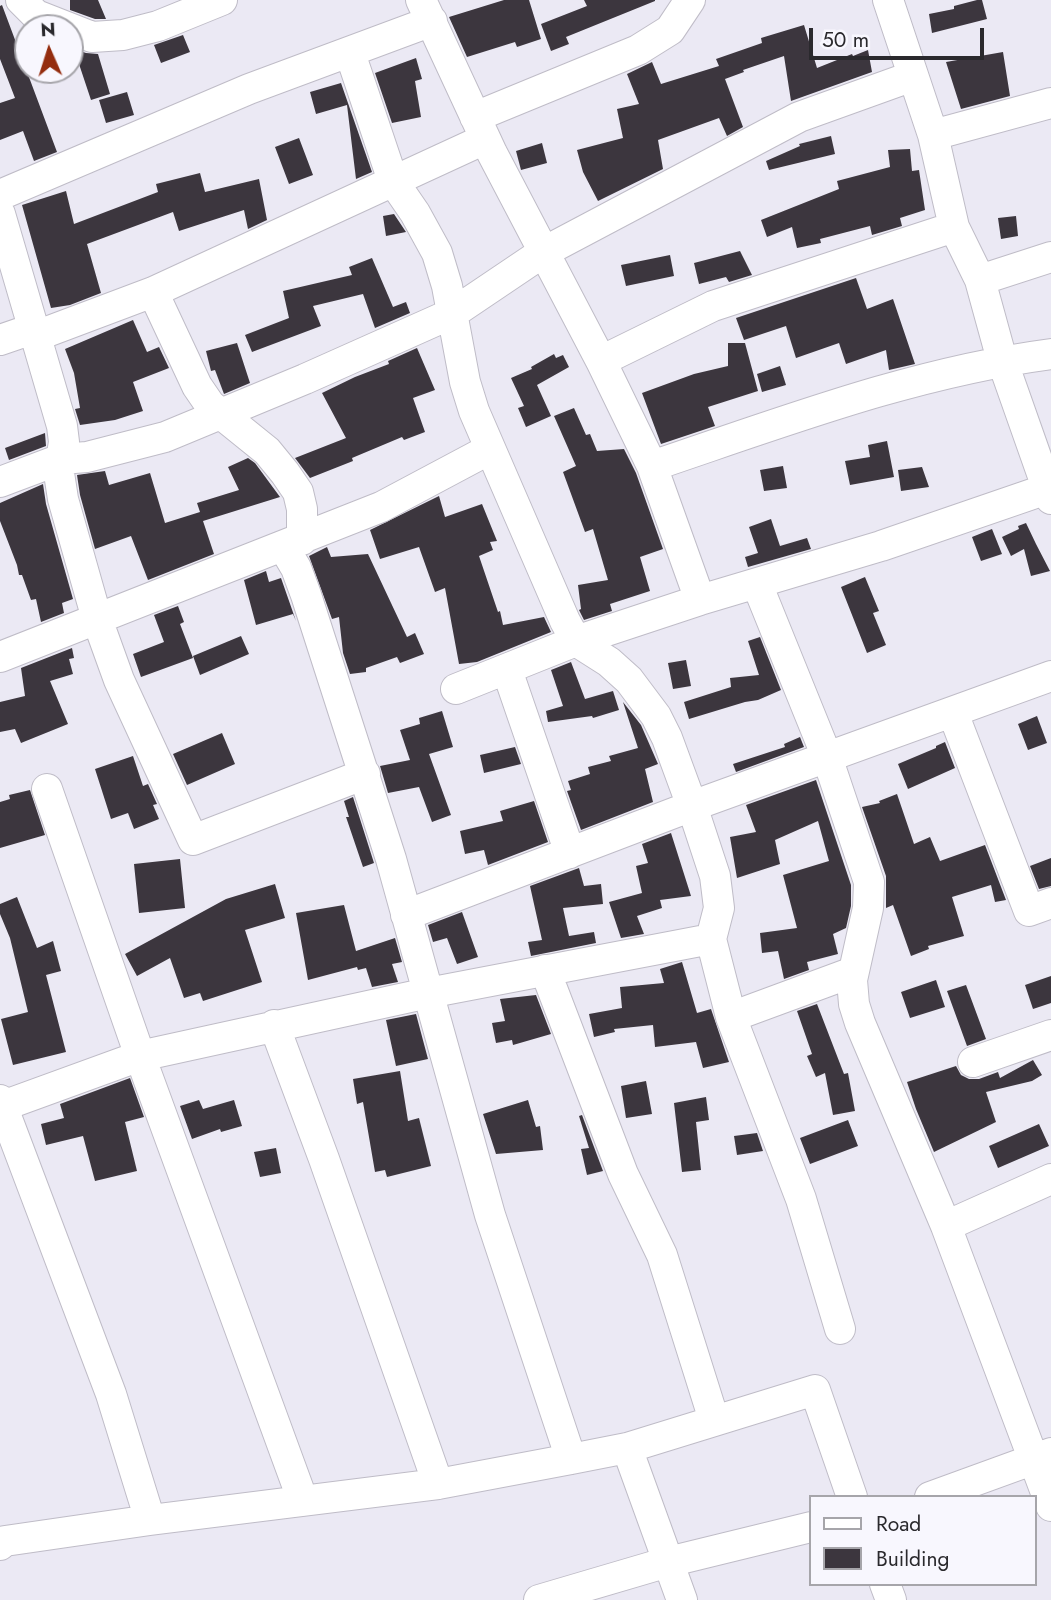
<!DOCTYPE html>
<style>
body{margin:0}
#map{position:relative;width:1051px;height:1600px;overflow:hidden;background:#ebe9f4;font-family:Jost,sans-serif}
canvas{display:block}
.legend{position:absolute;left:809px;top:1495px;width:228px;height:91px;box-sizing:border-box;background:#f8f7fe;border:2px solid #a6a5aa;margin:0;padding:9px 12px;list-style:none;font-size:21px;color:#2a292d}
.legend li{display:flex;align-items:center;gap:14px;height:35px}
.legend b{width:35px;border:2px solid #a6a5aa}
.north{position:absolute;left:14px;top:14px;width:70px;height:70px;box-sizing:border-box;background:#f8f7fe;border:2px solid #a6a5aa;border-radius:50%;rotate:357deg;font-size:19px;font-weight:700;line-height:28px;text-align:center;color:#2a292d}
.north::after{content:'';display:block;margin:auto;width:24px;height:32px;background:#942d0f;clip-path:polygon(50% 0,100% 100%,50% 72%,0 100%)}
.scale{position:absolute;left:809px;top:28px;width:175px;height:32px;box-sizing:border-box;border:4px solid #2a292d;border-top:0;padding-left:9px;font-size:21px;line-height:24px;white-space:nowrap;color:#2a292d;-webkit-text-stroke:5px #f8f7fe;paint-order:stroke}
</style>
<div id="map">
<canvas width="1051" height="1600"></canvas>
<ul class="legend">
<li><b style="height:9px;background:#fff"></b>Road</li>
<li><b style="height:19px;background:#3c363e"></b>Building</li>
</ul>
<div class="north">N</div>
<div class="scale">50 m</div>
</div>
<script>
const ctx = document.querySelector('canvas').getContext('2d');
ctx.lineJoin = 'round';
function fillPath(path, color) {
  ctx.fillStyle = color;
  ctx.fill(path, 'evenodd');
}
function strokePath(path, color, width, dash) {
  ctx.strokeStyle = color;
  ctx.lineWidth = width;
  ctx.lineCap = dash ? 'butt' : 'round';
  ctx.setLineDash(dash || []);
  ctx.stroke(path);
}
fillPath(new Path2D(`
 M70,0H98L106,19H95L70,10Z
 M504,0H529L541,39L517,47L515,42L467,57L449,17Z
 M584,0H655V1L566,37L569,44L551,51L541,24L587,6Z
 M977,0H982L987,19L932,33L929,14L954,9V6Z
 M2,5L57,152L34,161L23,131L0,140V103L15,98L0,59V6Z
 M804,25L817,68L852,54L853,56L868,50L872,72L791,101L784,56L743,70L744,72L725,79L743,127L727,136L719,118L658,140L663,169L598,201L583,172L577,150L623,138L617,109L639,104L627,74L652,62L661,84L719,66L716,59L762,43L761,38Z
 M183,35L190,52L161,63L154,45Z
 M74,49L86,53L98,54L110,94L91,100Z
 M1003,52L1010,96L961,109L946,62Z
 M416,58L422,79L415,81L421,117L392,123L375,73Z
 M341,83L372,172L356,179L347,105L316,114L310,92Z
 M127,92L134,115L106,123L99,100Z
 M831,136L835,154L769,170L766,161L800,146L799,144Z
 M299,138L313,175L289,184L275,147Z
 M542,143L547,163L521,170L516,151Z
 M910,149L912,171L919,170L925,210L900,218L902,226L872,235L870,226L820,239L821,243L797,248L792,227L767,237L761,220L839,189L837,181L890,167L888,150Z
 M200,173L205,192L259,179L267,220L248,229L244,210L179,231L173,212L87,244L101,293L70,305L51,308L22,205L66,191L74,224L158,192L156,184Z
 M394,214L406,232L386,236L383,216Z
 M1016,216L1018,236L1001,239L998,218Z
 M740,251L752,275L729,282L726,277L699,284L694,263Z
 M670,255L674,276L626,286L621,265Z
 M372,258L393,307L406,302L410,313L375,328L363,294L313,306L321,326L252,352L245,335L289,318L283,291L352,275L349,267Z
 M856,278L867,309L893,299L915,364L889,370L886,350L846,364L839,343L796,358L786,326L744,340L736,318Z
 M133,320L147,352L159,347L169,368L133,382L143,411L115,420L80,425L75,409L80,408L74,373L65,349Z
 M237,343L250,383L224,394L215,370L211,371L206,351Z
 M728,343H745L758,391L708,407L715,426L661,444L642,393L694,374L728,366Z
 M417,348L435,390L413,398L425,432L404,440L402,437L352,458L353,461L310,478L295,458L346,438L322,393L355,377L389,364L388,361Z
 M554,354L556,358L563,355L569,367L537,385L551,416L526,427L518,408L524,406L511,378L532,369L531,367Z
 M780,366L786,385L762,392L757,374Z
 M574,408L586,435L590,434L597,451L624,449L636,473L663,549L640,557L650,591L610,604L612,611L584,620L579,610L581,609L578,585L608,580L593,529L585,532L563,472L576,466L554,416Z
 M45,433L46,446L9,460L5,448Z
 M887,441L894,477L850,485L845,461L870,457L868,445Z
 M248,458L255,463L280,497L203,521L214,554L148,580L131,536L95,549L80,495L77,475L105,471L109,485L150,473L165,523L200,512L197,503L239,490L228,467Z
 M783,466L787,488L764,491L760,470Z
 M922,467L929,487L901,491L898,470Z
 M43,484L46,504L73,599L62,603L64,613L41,622L36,599L31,600L22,575H19L17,565L0,521V503Z
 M439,496L445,517L482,504L497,541L490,542L493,550L479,556L498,612L500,611L503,625L544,617L551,632L477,662L459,664L445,588L435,592L419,547L380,559L370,530Z
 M771,519L780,546L807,538L811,549L748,567L745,557L758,553L749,527Z
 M1026,523L1036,544L1050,571L1031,576L1024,549L1011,556L1002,537L1019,529L1018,526Z
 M992,529L1002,554L981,561L972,537Z
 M327,547L331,557L368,554L407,637L415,633L424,654L400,663L397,657L366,668V672L350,674L343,653L339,617L332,619L309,556Z
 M266,571L269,582L281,578L296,621L293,614L256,625L244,580Z
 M865,577L879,611L873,613L886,645L867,653L841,587Z
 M178,606L184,622L180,624L193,658L141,677L133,654L164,642L154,615Z
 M241,636L249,654L200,675L193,656Z
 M760,637L781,690L758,700L745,702L689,719L684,702L731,687L730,678L759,675L748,641Z
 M72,648L74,658L69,659L73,674L50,681L68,724L21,743L15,729L0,732V702L25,696L21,668Z
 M686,660L691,686L673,689L668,663Z
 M571,662L585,699L613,691L619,710L593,718L592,716L548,722L546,711L563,706L551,670Z
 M623,702L641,725L658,764L645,769L653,802L581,830L567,791L571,790L568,781L590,774L588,767L611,761L609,756L638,748Z
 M442,711L453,747L429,754L451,815L432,822L419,787L388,793L380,766L410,760L400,730L420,724L419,718Z
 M1037,716L1047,743L1028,750L1018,724Z
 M222,733L235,764L187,785L173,754Z
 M800,737L804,747L736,772L733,764L785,747L784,744Z
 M945,742L955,768L908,789L898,764L936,748V746Z
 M515,747L521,764L484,773L480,755Z
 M133,756L143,786L148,784L157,804L153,805L159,819L134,829L128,813L111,819L95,769Z
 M816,780L851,885V906L846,928L833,934L838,954L807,962L809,970L784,979L778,951L762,953L760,933L797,928L783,875L829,861L818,821L775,840L780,864L737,878L730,837L756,832L746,805Z
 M30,790L45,835L0,848V802L10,799L9,795Z
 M897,794L914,844L930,837L940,861L985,845L1006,900L995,902L991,885L952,897L964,936L928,946L929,949L911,956L893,905L886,908V876L862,807L880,803L879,801Z
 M353,797L374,863L363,867L346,817H349L344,801Z
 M534,801L548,842L488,865L484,850L465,854L460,831L503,821L500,811Z
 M671,833L691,896L660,900L662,908L637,916L644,934L621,938L609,902L642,893L636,866L648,863L642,844Z
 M1051,858V886L1039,889L1030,866Z
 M180,859L185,908L139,913L134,864Z
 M579,868L584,886L601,884L603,904L563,908L569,936L594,932L596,943L531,956L528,942L542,940L530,886Z
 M275,884L285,918L245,930L262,982L203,1001L200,993L184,998L170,958L137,976L125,954L226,899Z
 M17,897L37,948L53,941L61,971L46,975L66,1052L13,1065L1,1019L28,1012L10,938L0,914V904Z
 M344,905L356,951L395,938L402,962L392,964L398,982L372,987L366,968L358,970L357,967L308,980L296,913Z
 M462,912L478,957L457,964L447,938L433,942L428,925Z
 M682,962L697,1013L711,1009L729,1062L703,1068L696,1042L655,1047L653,1025L614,1029L615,1032L594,1037L589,1014L622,1008L620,987L664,983L660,969Z
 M1051,976V1003L1033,1009L1025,985Z
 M936,980L945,1007L910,1018L901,992Z
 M966,985L986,1039L967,1046L947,991Z
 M536,995L551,1034L513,1045L512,1040L496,1043L492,1023L505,1021L500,999Z
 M817,1004L844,1074L848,1073L855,1111L833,1115L825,1073L816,1077L807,1056L812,1054L797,1011Z
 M416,1014L428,1059L396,1066L386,1020Z
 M1033,1060L1042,1075L1032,1081L986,1092L996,1122L934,1152L916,1109L907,1082L956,1066L961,1075L969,1079H979L998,1072L1000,1078Z
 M400,1071L408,1121L419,1118L431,1166L387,1177L385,1170L375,1172L363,1102L357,1104L353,1079Z
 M130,1078L144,1117L125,1122L137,1171L95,1181L83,1136L46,1145L41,1124L64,1118L60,1104Z
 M646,1081L652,1114L626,1118L621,1086Z
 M706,1097L709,1120L696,1122L701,1170L682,1172L674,1103Z
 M199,1100L203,1109L234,1100L242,1126L221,1132L220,1129L192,1139L180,1106Z
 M528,1100L536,1127L540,1126L543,1150L496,1154L483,1114Z
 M582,1115L603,1171L587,1175L581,1149L589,1148L579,1116Z
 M848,1120L858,1146L810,1164L800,1138Z
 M1039,1124L1049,1146L998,1168L989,1146Z
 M757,1133L763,1151L737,1155L734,1136Z
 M276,1148L281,1173L260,1177L254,1152Z`), '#3c363e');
const minor = new Path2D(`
 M21,0L36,15L92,37L123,35L158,26L222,0
 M421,0L492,153L601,361L652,466L700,600
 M888,0L933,135L954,227L980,280L1002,360L1051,499
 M350,53L393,181L415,213L437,253L447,286L465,382L474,411L565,621L576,641L609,662L629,680L656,716L667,738L692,806L715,876L719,908L711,939L731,1017L801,1199L840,1329
 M475,117L638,50L670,30L690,0
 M933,135L1051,103
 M0,195L249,89L432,21
 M0,214L62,426L64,442L59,473L63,499L97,619L119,680L193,840L365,774
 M980,280L1051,257
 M153,292L197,386L210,405L267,451L285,473L298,492L302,509V540
 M36,336L153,292L485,139
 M0,340L35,328
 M601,361L713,306L954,227
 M652,466C783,422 914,372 1051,354
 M0,482L61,459L87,457L165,437L305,379L453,313L542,253L799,117L913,76
 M283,546L296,568L306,595L391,859L490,1215L571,1459
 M757,584L827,757L869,882L868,908L852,980L854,1004L860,1023L946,1226L1051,1506
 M0,657L381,507L490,449
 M507,670L570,853
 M456,689L576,641L700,600L881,546L1047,489
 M953,713L1029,911L1051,903
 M47,789L140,1056L303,1501
 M406,915L692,806L1051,676
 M545,970L623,1174L662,1255L714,1420
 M731,1017L853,972
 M274,1025L324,1159L438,1484
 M973,1062L1051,1035
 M0,1100L111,1394L150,1520
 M0,1107L140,1056L428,993L711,939
 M946,1226L1051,1179
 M627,1448L682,1600
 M930,1497L1051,1453
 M0,1545L5,1541L150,1520L438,1484L571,1459L627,1448L815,1390L852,1497
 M885,1584L891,1600
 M539,1600L668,1562L811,1527`);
strokePath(minor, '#bfbcc7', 32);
strokePath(minor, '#fff', 30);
</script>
